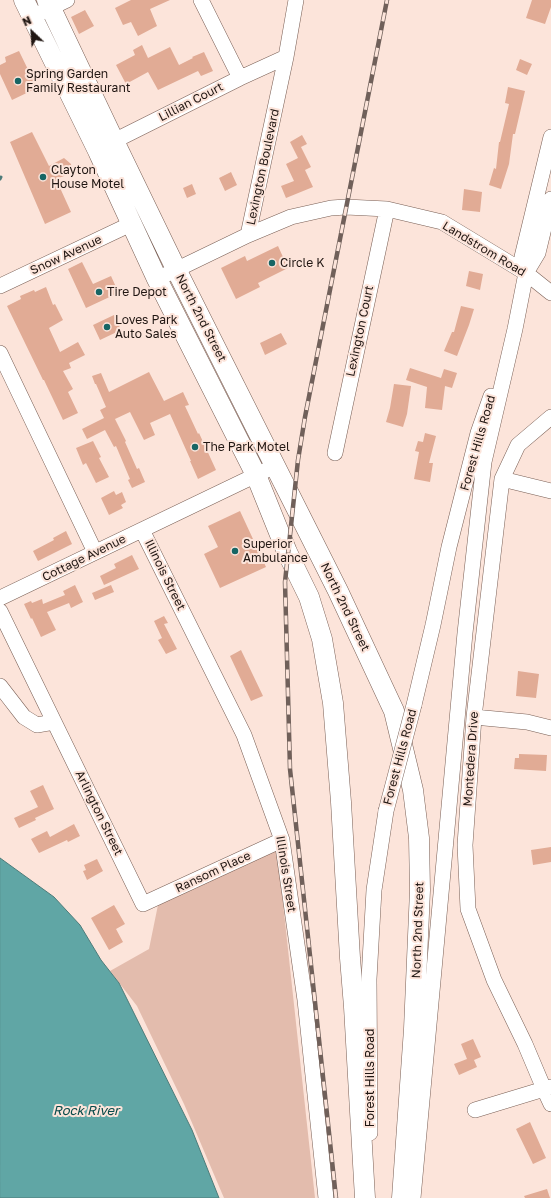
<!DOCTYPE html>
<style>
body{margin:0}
#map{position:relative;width:551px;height:1198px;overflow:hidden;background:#fce4da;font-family:"Golos Text",sans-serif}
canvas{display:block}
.north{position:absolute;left:12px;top:12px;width:40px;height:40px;-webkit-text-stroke:3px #fce4da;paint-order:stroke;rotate:335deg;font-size:11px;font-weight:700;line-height:16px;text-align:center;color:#201612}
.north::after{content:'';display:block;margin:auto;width:14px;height:18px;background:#201612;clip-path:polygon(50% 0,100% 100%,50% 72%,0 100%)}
</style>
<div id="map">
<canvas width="551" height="1198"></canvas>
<div class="north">N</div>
</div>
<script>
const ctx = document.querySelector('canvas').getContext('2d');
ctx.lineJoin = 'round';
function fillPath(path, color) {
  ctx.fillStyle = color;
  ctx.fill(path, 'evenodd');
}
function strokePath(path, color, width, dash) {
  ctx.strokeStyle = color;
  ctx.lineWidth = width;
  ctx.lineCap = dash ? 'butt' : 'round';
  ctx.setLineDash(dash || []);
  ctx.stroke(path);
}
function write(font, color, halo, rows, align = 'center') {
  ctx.font = font + ' "Golos Text",sans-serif';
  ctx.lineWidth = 4;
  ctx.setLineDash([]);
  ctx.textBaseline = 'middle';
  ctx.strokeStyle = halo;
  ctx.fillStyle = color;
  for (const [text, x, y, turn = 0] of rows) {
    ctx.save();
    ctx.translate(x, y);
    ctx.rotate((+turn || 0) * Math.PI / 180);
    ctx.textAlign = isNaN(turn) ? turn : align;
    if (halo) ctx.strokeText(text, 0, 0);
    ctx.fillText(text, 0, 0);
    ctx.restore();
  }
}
fillPath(new Path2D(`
 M277,848L315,1198H224L184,1104L137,1006L110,971L149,949L159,900Z`), '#e3bcad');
const water = new Path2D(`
 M0,858L54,897L80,925L101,960L119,983L192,1130L219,1198H0Z`);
fillPath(water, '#60a6a5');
strokePath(water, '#4d7b79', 1);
strokePath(new Path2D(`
 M0,179L1,177`), '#4d7b79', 3);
fillPath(new Path2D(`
 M131,0H170L150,9L157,26L138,36L131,22L123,25L115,8Z
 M532,0H551V7L545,24L526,18Z
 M85,10L94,26L79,34L71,17Z
 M142,45L148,58L170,47L179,65L193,58L192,57L204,52L213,71L201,76L198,71L158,90L148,72L126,84L116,65L135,55L133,50Z
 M19,51L37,88L12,100L0,74V65L6,62L5,57Z
 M520,59L532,64L527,75L516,70Z
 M508,87L525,91L515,134H513L509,164L501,189L489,185L494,168L496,169L499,142H500L509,104L505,103Z
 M32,132L49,166L64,158L71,164L72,173L56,179L71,212L45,224L10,142Z
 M302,135L307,144L301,147L311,167L305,170L313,187L286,198L281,186L294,181L286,164L298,158L290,142Z
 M231,172L237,185L225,191L219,178Z
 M192,184L196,194L187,198L183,188Z
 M464,189L482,192L480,212L462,210Z
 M278,246L288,268L258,283L260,287L236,299L221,268L245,256L247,261Z
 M82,262L93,284L111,276L116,287L114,288L116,294L86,308L68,269Z
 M469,271L483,274L480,290L466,286Z
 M46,287L53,305L55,304L63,320L49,328L60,352L78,342L85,355L69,363L71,368L63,371L73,389L68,392L78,413L63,420L44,380H43L7,306L21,299L20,296L34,290L35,292Z
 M461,306L474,309L469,325L457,356L444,351L452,332H454Z
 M114,315L121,330L100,340L93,325Z
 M281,333L287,344L265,355L260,343Z
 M410,368L441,378L444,369L457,373L452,388L445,386L442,410L425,408L427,387L406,380Z
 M149,372L164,401L183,392L189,405L185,406L198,434L199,433L216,470L198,479L190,461H191L170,414L150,423L155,435L144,440L130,412L115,419L126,441L125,442L137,469L139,468L145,482L132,488L128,480L130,479L116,446L114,447L105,430L87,439L82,429L104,418L100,410L106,407L96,384H95L92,376L101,373L109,392Z
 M394,384L411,386L407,414L403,427L386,422L390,408Z
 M425,433L436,436L429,463H433L430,482L414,479L419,452L415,451L418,441L423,442Z
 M93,441L101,457L99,458L109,477L96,483L86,463L83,465L76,448Z
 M114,491L116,495L122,492L126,502L121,505L123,508L109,515L101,498Z
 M240,511L266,567L220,588L204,554L218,547L208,526Z
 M66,531L72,544L38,561L33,551L54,540L53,538Z
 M132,555L139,569L104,585L100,576L116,568L114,564Z
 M75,585L83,602L71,608L69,603L47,612L56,630L41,637L32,618L31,619L24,604L31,601L32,603L42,599L43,604L65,595L63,591Z
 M111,585L114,592L95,600L92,593Z
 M164,616L168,623L164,624L177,649L166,654L158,640L162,638L154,621Z
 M241,650L263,696L251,701L230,656Z
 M518,671L539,674L536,698L516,696Z
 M519,754L547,755L546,771L514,769L515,758H519Z
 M43,785L54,809L35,818L36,820L19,828L14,818L38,807L30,791Z
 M74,824L80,836L68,842L67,840L39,853L31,839L47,831L50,837Z
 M551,847V862L533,865L531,850Z
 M97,859L103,871L87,880L83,871L86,870L84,865Z
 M114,905L125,924L116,929L123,942L109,950L91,918Z
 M473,1039L481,1057L474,1060L477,1067L459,1075L454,1064L467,1059L461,1044Z
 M530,1122L546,1158L533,1164L516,1129Z
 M547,1189L550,1198H525L524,1196Z`), '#e1ab95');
const minor = new Path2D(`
 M201,0L240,78
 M42,12L67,0
 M105,146L114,141L240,78L286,57
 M248,235L286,57L296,0
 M526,273L522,257L551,137
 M157,279L248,235L291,217L331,208L346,207L387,209L442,222L526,273L551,293
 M0,286L131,224
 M0,353L95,552
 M551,417L518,445L502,479L474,717L465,845L468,909L494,980L525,1044L544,1089L551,1104
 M335,453L387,209
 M502,479L551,491
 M142,530L244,735L282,840L305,1000L326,1198
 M0,598L275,466
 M0,611L143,904L282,840
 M0,686L24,717L37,725L54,722
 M414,705L433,625L449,547L478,433L491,396
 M474,717L527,722L551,728
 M475,1110L551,1087
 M370,1133L369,979L374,890L386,811
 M413,1198L465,633L484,462L515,329L526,273L538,253L551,199`);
const major = new Path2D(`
 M24,0L98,151L157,279L256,475L287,552L309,597L322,639L333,703L341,802L350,958L354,1007L365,1198
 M47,0L114,141L176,269L338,591L394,711L413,790L419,838L420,890L414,1029L402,1198`);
strokePath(minor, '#795f55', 16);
strokePath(major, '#795f55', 21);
strokePath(minor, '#fff', 15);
strokePath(major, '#fff', 20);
const rail = new Path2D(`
 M336,1198L290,769L285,582L298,460L305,417L387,0`);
strokePath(rail, '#70605a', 4.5);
strokePath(rail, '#fce4da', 3, [9]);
const minorBridge = new Path2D(`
 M386,811L414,705`);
strokePath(minorBridge, '#795f55', 16, []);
strokePath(minorBridge, '#fff', 15);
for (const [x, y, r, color] of [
 [18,81,4,"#166564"],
 [43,177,4,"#166564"],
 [272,263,4,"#166564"],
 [99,292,4,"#166564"],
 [107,327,4,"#166564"],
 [195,447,4,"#166564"],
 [235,551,4,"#166564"]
]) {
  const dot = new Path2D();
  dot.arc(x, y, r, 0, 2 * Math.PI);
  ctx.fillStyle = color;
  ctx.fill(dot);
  strokePath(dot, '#fce4da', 1.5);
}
write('12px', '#201612', '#fce4da', [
 ["Spring Garden",26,74],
 ["Family Restaurant",26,88],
 ["Clayton",51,170],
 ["House Motel",51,184],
 ["Circle K",280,263],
 ["Tire Depot",107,292],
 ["Loves Park",115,320],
 ["Auto Sales",115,334],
 ["The Park Motel",203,447],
 ["Superior",243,544],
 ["Ambulance",243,558]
], 'left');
write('12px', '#201612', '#fce4da', [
 ["Lillian Court",191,102,-27],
 ["Lexington Boulevard",263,167,-78],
 ["Landstrom Road",484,249,31],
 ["Snow Avenue",66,255,-25],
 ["North 2nd Street",201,318,63],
 ["Lexington Court",360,331,-78],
 ["Forest Hills Road",478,443,-74],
 ["Cottage Avenue",84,558,-26],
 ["Illinois Street",165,575,64],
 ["North 2nd Street",345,607,64],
 ["Forest Hills Road",400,757,-75],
 ["Montedera Drive",471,759,-86],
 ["Arlington Street",99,813,64],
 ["Ransom Place",213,872,-25],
 ["Illinois Street",286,874,81],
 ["North 2nd Street",418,930,-88],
 ["Forest Hills Road",370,1078,-90]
]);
write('italic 13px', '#084a4a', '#fce4da', [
 ["Rock River",86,1111]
]);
</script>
